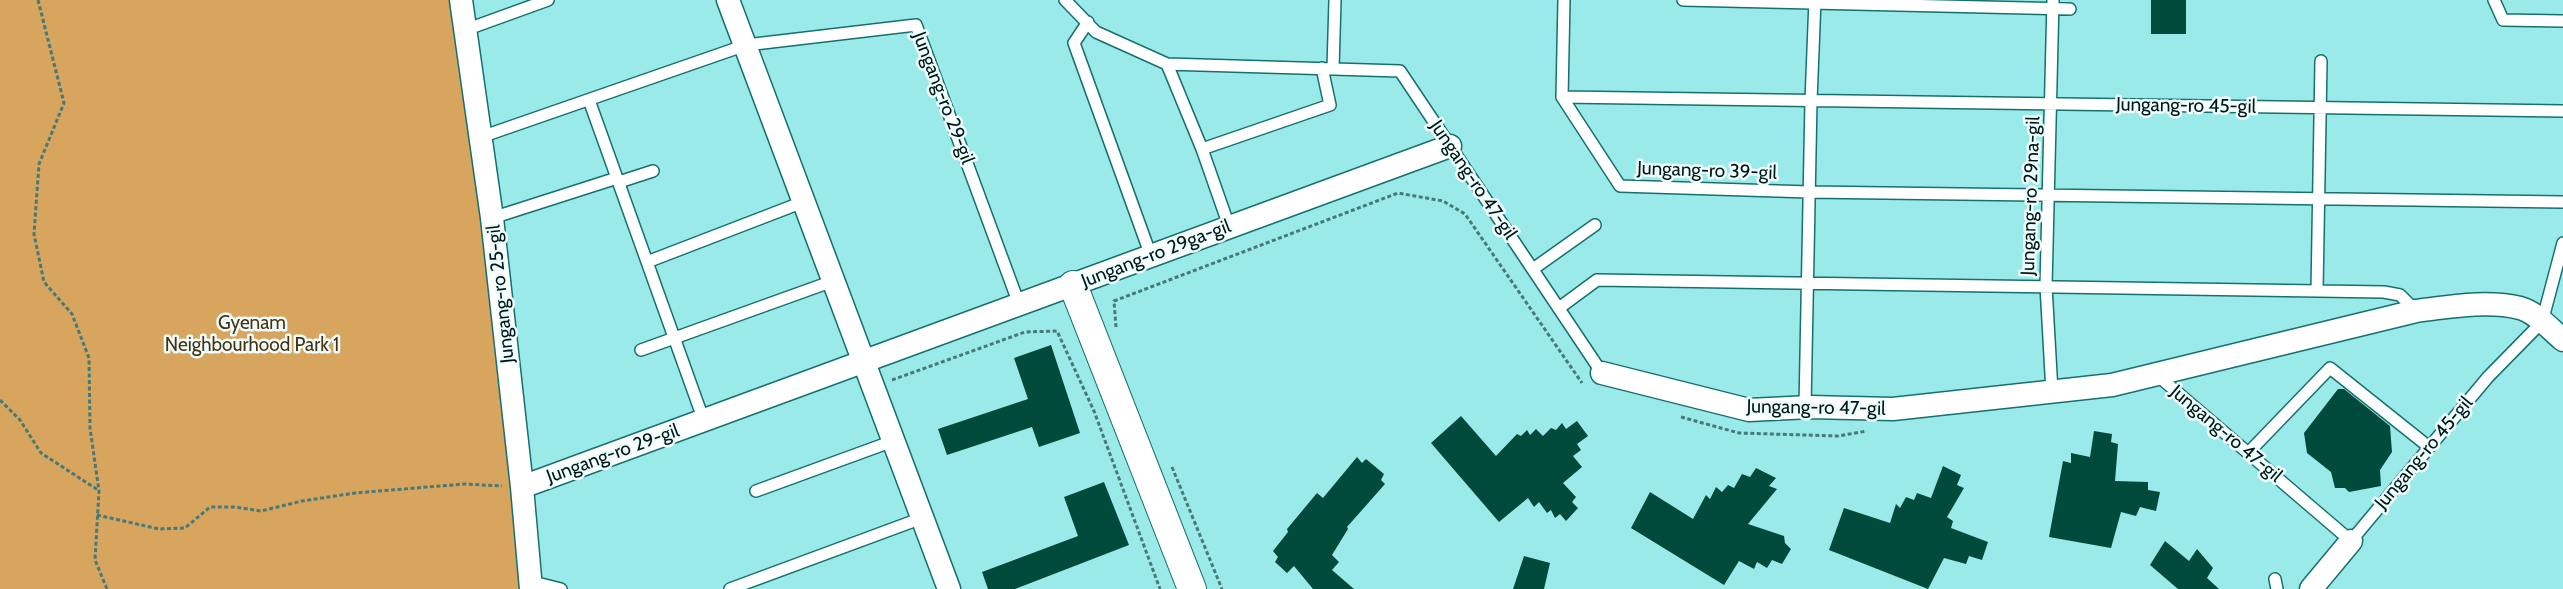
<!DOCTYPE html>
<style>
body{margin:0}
canvas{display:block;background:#9aeae9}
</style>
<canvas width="2563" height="589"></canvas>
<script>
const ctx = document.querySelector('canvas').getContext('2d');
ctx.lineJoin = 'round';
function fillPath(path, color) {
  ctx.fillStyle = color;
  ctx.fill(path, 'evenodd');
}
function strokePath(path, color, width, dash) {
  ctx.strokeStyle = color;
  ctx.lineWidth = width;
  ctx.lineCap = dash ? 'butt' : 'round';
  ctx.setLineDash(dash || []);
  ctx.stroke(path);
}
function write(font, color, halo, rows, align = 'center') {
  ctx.font = font + ' Cabin,sans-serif';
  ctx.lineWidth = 5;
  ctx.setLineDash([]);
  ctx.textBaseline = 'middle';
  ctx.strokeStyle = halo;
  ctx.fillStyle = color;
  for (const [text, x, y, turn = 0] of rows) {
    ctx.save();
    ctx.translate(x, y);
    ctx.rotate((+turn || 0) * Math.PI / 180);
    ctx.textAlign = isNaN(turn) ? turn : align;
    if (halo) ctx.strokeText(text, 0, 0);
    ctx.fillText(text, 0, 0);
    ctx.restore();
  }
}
fillPath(new Path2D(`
 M0,0H461L536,589H0Z`), '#d7a55e');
fillPath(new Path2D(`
 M2151,0H2186V34H2151Z
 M1051,345L1080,433L1039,447L1032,427L947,455L938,429L1028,399L1014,358Z
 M2338,389H2344L2390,426L2392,452L2380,470L2381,486L2349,492L2345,488H2335L2331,472L2307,453L2304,433Z
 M1461,416L1496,456L1517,434L1521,436L1527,430L1530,435L1536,429L1543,436L1551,428L1556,430L1562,423L1566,429L1577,421L1588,436L1577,444L1581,450L1573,456L1582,467L1563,483L1576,497L1572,502L1578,508L1566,521L1560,514L1555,518L1551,510L1547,513L1539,502L1534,507L1528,498L1499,522L1431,443Z
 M2094,431L2112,434L2111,442L2118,444L2115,481L2148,482V490L2160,492L2156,511L2140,507L2136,516L2121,512L2111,548L2049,537L2063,461L2071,463V453L2090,457Z
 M1357,457L1362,463L1366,459L1384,474L1381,480L1385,484L1347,527L1348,529L1332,555L1339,562L1332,570L1354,589H1313L1294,566L1287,573L1275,562L1278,557L1273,551L1288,532L1287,529L1317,493L1323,498Z
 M1943,466L1961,475L1957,485L1964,488L1947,517L1953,521L1951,528L1988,542L1982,560L1969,556L1966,564L1944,558L1928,589L1829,550L1844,508L1890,523L1896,504L1900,508L1906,497L1914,500L1917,493L1931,498Z
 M1756,468L1776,478L1769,486L1777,489L1748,524L1784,536L1785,543L1791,549L1782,564L1772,560L1767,568L1757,562L1754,569L1739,561L1724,585L1631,528L1650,492L1693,519L1706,495L1710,499L1716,487L1722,492L1728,485L1734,488L1742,474L1750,477Z
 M1104,482L1129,545L1015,589H988L982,572L1078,536L1064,497Z
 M2165,541L2189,561L2197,549L2213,568L2207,578L2219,589H2178L2150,565Z
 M1524,556L1550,563L1544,589H1513Z`), '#004a3c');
const lane = new Path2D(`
 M1065,0L1096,32L1167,64L1400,71L1602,373
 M1564,0L1562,97L1620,186L1809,192L2563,202
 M1683,0L2070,9
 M2494,0L2503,20L2563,21
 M1088,22L1074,43L1151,256
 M465,30L548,0
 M1167,64L1202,149L1229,226
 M1333,69L1335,0
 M1562,97L2563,111
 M589,100L704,421
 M481,137L746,45L916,25L1019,304
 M1202,149L1330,105L1322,68
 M619,182L653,171
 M492,218L617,178
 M647,262L803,202
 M1533,269L1595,225
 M2317,291L2321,61
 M1559,308L1597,280L2384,292L2400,295L2416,311
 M641,350L833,281
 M2157,375L2351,541L2488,377L2542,322L2563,243
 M2052,392L2046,286L2053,0
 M1805,407L1811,101L1815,0
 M2249,452L2330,368L2429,447
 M756,491L893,441
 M2275,579L2277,589
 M529,581L561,589
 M730,589L922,518`);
const street = new Path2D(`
 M461,0L492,218L522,487L531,589
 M728,0L949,589
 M1602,373L1749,410L1810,407L1893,409L2112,385L2416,311C2449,307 2487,300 2520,308C2536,312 2551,330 2563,340
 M522,487L1450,146
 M2311,589L2351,541`);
const secondary = new Path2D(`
 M1073,285L1192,589`);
strokePath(lane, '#167070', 14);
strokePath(street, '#167070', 25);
strokePath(secondary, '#167070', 30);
strokePath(new Path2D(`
 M38,0L64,103L39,164L34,234L44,282L72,314L89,358L90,428L99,491L95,560L107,589
 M1116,327L1114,301L1398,193L1443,201L1465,214L1582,383
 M892,380L1025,332L1057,331L1094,411L1160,589
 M0,400L20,420L41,453L98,490
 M1681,417L1739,433L1838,436L1867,431
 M1172,467L1222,589
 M97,515L159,529L185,528L210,507H235L261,511L302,501L355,493L464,484L502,486`), '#477978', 3, [4, 2.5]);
strokePath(lane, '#fff', 11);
strokePath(street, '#fff', 22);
strokePath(secondary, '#fff', 28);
write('19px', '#001717', '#effefd', [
 ["Jungang-ro 29-gil",943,98,69],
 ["Jungang-ro 45-gil",2186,106,1],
 ["Jungang-ro 39-gil",1707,171,2],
 ["Jungang-ro 47-gil",1473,180,56],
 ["Jungang-ro 29na-gil",2031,196,-88],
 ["Jungang-ro 29ga-gil",1156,254,-21],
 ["Jungang-ro 25-gil",501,294,-96],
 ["Jungang-ro 47-gil",1816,408,1],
 ["Jungang-ro 47-gil",2226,434,40],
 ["Jungang-ro 45-gil",2424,453,-50],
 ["Jungang-ro 29-gil",613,454,-20]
]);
write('19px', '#493210', '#effefd', [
 ["Gyenam",252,323],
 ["Neighbourhood Park 1",252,345]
]);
</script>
